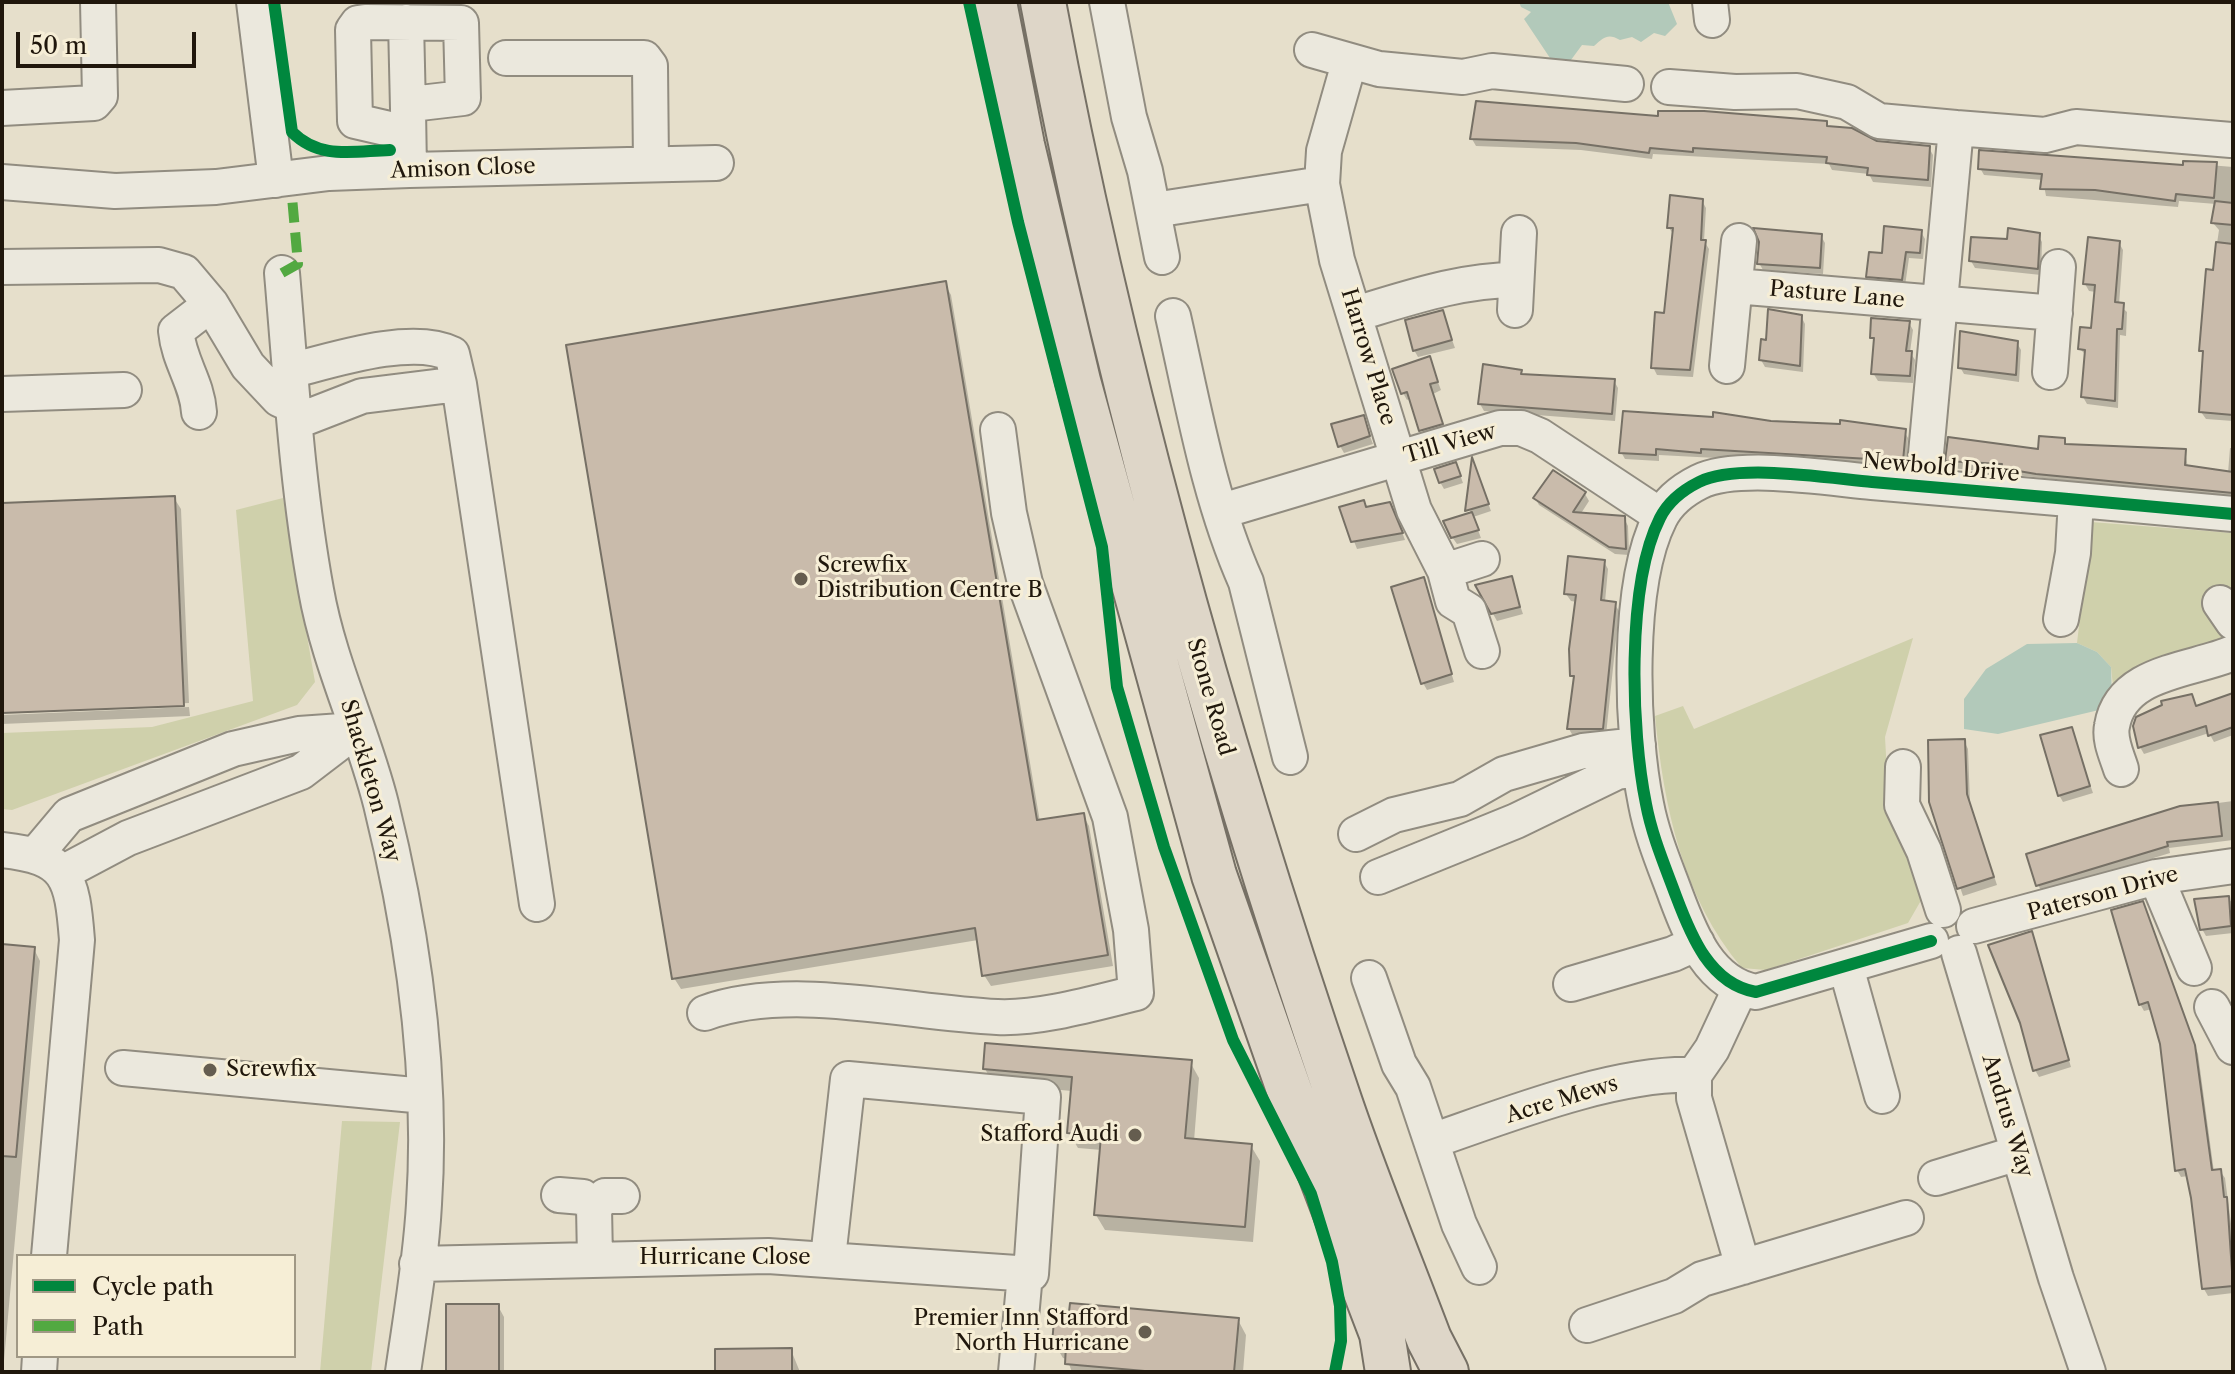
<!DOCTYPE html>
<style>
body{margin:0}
#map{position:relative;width:2235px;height:1374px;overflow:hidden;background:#e6dfcb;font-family:"Libre Caslon Text",serif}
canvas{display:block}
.frame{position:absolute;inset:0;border:4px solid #20170c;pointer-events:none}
.legend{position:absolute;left:16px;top:1254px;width:280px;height:104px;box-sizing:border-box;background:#f6eed6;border:2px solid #a09885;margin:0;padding:10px 14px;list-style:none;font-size:24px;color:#20170c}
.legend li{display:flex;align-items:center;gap:16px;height:40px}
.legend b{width:40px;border:2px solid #a09885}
.scale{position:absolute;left:16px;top:32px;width:180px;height:36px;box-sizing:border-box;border:4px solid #20170c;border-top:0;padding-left:10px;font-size:24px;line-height:28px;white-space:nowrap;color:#20170c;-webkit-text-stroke:6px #f6eed6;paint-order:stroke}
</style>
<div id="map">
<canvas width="2235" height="1374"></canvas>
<div class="frame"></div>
<ul class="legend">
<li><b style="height:10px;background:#00873e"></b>Cycle path</li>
<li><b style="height:10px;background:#52a941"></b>Path</li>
</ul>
<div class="scale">50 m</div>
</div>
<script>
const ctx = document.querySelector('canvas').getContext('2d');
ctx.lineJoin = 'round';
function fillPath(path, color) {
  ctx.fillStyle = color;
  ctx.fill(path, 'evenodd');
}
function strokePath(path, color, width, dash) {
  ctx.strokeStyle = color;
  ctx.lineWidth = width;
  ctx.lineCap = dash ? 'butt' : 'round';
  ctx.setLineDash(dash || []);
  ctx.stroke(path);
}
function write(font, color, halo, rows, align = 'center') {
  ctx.font = font + ' "Libre Caslon Text",serif';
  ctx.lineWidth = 6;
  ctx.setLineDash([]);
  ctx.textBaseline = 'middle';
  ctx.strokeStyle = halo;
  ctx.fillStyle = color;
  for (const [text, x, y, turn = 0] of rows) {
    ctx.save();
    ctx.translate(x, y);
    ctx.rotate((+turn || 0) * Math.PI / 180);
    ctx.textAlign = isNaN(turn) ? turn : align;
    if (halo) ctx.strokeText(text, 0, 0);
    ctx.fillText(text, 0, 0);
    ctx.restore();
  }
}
fillPath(new Path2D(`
 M283,498L315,682L297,705L12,810L2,809V733L152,727L253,701L236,510Z
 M2091,522L2233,533V638L2113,686L2111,667L2097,652L2077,643Z
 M1913,638L1885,737L1889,809L1906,841L1923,897L1908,923L1766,970L1742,968C1682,897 1664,807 1655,716L1683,706L1694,729Z
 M342,1121L400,1122L371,1372H320Z`), '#cfd0ab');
fillPath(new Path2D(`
 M1519,2H1668L1677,24L1665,36L1654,33L1641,42L1632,37L1620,40C1608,33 1604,37 1594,46L1582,45L1568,64L1552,61L1524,19L1531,12L1521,7Z
 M2077,643L2097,652L2111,667L2112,698L2099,710L1998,734L1964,729V699L1986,669L2027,644Z`), '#b2c9ba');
fillPath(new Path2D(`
 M1660,118L1826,123L1829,129L1876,143L1929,148L1933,155L1931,187L1873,182L1869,174L1832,170L1829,164L1653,154L1652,159L1581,150L1476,146L1472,139Z
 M2185,163L2233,167V421L2206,419L2201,412L2205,357L2201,351L2219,230L2213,223L2216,204L2179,201L2178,207L2046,196L2043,180L1984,175L1980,168L2185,167Z
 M1702,201L1706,208L1704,241L1709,249L1693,377L1657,375L1653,367L1666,316L1674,235L1669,228Z
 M1921,232L1925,239L1923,259L1909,258L1905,286L1872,284L1868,277L1884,255Z
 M2038,235L2042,242L2041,275L1975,268L1971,261L2009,241Z
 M1821,236L1825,243L1823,274L1763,270L1759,263Z
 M2119,243L2123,250L2119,305L2127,312L2126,336L2120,335L2118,408L2087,404L2083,397L2087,356L2080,349L2093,331L2096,292L2089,291L2085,284Z
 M945,284L951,295L1040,822L1083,815L1089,826L1113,966L991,986L984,975L978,940L681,989L674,978Z
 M1442,312L1455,348L1418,357L1414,350Z
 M1801,316L1805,324L1803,372L1765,367L1761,360L1768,342Z
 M1909,323L1913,330L1910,352L1915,360L1913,383L1878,381L1873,373L1876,344L1872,337Z
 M2017,343L2021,350L2019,382L1964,374L1960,367Z
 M1429,359L1441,390L1433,394L1446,431L1425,438L1411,398L1407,400L1403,393Z
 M1521,371L1524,376L1614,381L1618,388L1615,421L1484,411L1480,404Z
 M1363,418L1373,444L1344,453L1340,446Z
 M1771,423L1904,431L1908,438L1906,468L1659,455V461L1625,459L1621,452Z
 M2064,440L2067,446L2185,451L2188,468L2228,473L2230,448H2233V499L1952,468L1947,460L2040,451Z
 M1473,462L1491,511L1473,517L1481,538L1457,544L1452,537L1470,515Z
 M1459,472L1463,483L1444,489L1440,482Z
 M1585,494L1589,501L1580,515L1624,518L1628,526L1629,555L1615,554L1539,505L1535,498Z
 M174,498L181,509L189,703L2,711V505Z
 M1341,508L1394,511L1405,540L1357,549Z
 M1604,562L1608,569L1605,602L1614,603L1619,611L1606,735L1573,736L1569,729L1575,682L1572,675L1577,602L1571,601L1566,594Z
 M1423,579L1454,682L1427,690L1423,683Z
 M1511,579L1523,614L1497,621L1478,587Z
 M2233,695V735L2214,742L2209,733L2144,754L2140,747L2191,696L2197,708Z
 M189,707L190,716L2,724V715Z
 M2071,729L2093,793L2063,802L2059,795Z
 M1964,741L1968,749L1970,803L1997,885L1963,896L1931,801Z
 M2233,801V840L2169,848L2170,853L2042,892L2038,885L2181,808Z
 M2227,898L2233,903V933L2206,936L2202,929Z
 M2146,911L2198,1054L2214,1172L2220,1171L2225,1178L2233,1239V1293L2208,1296L2204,1289L2188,1176L2181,1177L2177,1170L2162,1044L2152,1009L2144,1011L2140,1004Z
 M2031,934L2071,1067L2039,1077L2035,1070Z
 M2,946L34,949L40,961L3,1372Z
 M1190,1062L1199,1078L1194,1141L1251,1146L1260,1161L1253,1242L1105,1230L1096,1215L1102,1150L1078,1148L1069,1133L1072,1091L994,1084L985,1069Z
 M498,1306L504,1317V1372H448Z
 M1238,1320L1246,1335L1243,1372H1072L1067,1359L1063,1358L1054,1343Z
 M791,1350L800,1372H717Z`), '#0003');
const building = new Path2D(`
 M1476,101L1658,116V111H1704L1827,121V126L1852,128L1877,141L1930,146L1928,180L1867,175L1868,168L1826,163L1827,157L1693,148V152L1650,148L1649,153L1576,143L1470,139Z
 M1979,150L2183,165V161L2217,162L2214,198L2176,194L2175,201L2095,190L2040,189L2042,174L1978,169Z
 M1670,195L1703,199L1701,240H1706L1690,370L1651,368L1655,312L1664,313L1673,228H1667Z
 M2215,201L2233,203V225L2211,223Z
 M1884,226L1922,230L1920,253L1906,252L1902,280L1866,277L1869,252L1882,253Z
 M1753,228L1822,234L1820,268L1757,264L1759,242Z
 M2008,228L2040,233L2038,269L1969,261L1971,237L2007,239Z
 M2088,237L2120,241L2115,302L2124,303L2122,329H2117L2115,401L2081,397L2085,350L2078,349L2080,327L2091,328L2095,285L2083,284Z
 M2216,242L2233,244V415L2199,412L2203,351H2199L2206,269L2213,270Z
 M946,281L1037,820L1084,813L1108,955L982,976L975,928L672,979L566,345Z
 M1768,309L1802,315L1800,366L1759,360L1761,339L1766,340Z
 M1443,310L1452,340L1413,351L1405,320Z
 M1871,318L1910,321L1906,351H1912L1910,376L1871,374L1874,338H1870Z
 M1960,331L2018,341L2016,375L1958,368Z
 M1430,356L1438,382L1430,384L1443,424L1419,431L1407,392L1401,394L1392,369Z
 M1483,364L1522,370L1521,374L1615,379L1612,414L1478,404Z
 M1623,411L1713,417V412L1771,421L1840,424V420L1906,429L1903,461L1701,449V453L1656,449V455L1619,453Z
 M1364,415L1370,436L1338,447L1331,424Z
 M2039,436L2065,438V444L2186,449L2185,465L2233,472V493L2036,474L2001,468L2002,464L1945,461L1948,437L2038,449Z
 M1472,457L1489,504L1465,511Z
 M1456,462L1461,476L1439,483L1434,469Z
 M1553,470L1586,492L1573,512L1625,516L1626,549L1609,547L1533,498Z
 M175,496L184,706L2,713V503Z
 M1364,500L1366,507L1390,502L1403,533L1351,542L1339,507Z
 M1472,512L1479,530L1451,538L1443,521Z
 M1568,556L1605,560L1601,600L1616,602L1603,729H1567L1574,676H1570L1569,649L1576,595L1564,594Z
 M1512,576L1520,607L1491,614L1475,585Z
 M1424,577L1452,674L1421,684L1391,587Z
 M2233,693V727L2208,736L2206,726L2138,748L2133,726L2136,717L2162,705L2161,701L2192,694L2196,706Z
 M2072,727L2090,786L2058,796L2040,735Z
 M1965,739L1967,794L1994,877L1957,889L1929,802L1928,740Z
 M2218,802L2222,836L2167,842L2168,846L2036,886L2026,854L2180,806Z
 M2229,896L2231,926L2200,930L2194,899Z
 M2143,901L2195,1045L2212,1170L2221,1169L2224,1197H2227L2233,1286L2202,1289L2191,1198L2185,1169L2175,1171L2160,1044L2148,1002L2139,1005L2111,910Z
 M2032,931L2069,1060L2033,1071L2020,1023L1988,945Z
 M2,944L35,947L16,1157L2,1156Z
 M985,1043L1192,1060L1185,1138L1252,1144L1245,1227L1094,1215L1101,1136L1067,1133L1072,1077L983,1069Z
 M1070,1303L1239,1318L1234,1372H1156L1065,1364L1066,1345L1052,1344L1054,1320L1068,1321Z
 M446,1304H499V1372H446Z
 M792,1348V1372H715V1349Z`);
fillPath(building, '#c9bbab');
strokePath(building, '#767065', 2);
const minor = new Path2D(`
 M254,2L276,180
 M1107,2L1129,117L1145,171L1162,257
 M1710,2L1712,20
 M406,22L408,109
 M1312,50L1379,69L1463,77L1492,71L1626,84
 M506,58H644L650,66L651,164
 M1349,63L1324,151L1322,184L1337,260L1414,510L1445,571L1453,601L1469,611L1482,651
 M1669,87L1735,92L1797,91L1847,102L1879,121L1956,128L2045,135L2076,127L2231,140
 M2,108L94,103L100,96L98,2
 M407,133L355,121L353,30L358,23L365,22L461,23L463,98L420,103L408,109L409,170
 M2,182L115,191L216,187L329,173L409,170L716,163
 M1154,210L1322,184
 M2,267L159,265L184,272L211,304L248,366L279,399L294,406
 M282,273C291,378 297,486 316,590C329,664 363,732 381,804C413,934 433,1070 424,1204C421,1260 411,1316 403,1372
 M1735,286L2055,313
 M1515,310L1519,233
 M1355,314C1409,298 1460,280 1516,280
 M1173,316C1193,404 1209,499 1246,582L1290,757
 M1727,366L1739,241
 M290,371C333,360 412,334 452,354L459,384L362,396L295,422
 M2050,372L2058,267
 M459,384L537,904
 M2,394L124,390
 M199,412C197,382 179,362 176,331L211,304
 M1923,486L1956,128
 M1222,511L1500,428H1521L1540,436L1661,516
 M1445,571L1482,559
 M2220,603L2233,622
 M2061,619L2073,553L2076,500
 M1903,767L1902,805L1924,851L1943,910
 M2121,769C2117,756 2109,740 2112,726C2121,671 2191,671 2233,653
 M1356,834L1394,815L1460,799L1504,774L1583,751L1638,745
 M2,850C68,857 72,877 77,940L49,1256
 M37,853L69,815L233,749L299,734L356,730
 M64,872L128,838L301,772L356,730
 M1378,877L1516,821L1617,772L1639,769
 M2156,877L2194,968
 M1974,926L2156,877L2233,866
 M1931,941L1756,992C1710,984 1691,936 1676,896C1665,866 1652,836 1646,804C1631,731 1626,585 1660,518C1668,502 1683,490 1699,482C1737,463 1828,478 1872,482C1992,492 2113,503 2233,514
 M1959,953L2056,1278L2088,1372
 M1846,967L1882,1096
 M1369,978L1399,1064L1413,1087L1459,1224L1479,1267
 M1571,984L1673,954L1697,943
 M2212,1007L2233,1047
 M705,1013C790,982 907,1013 997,1017C1040,1019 1095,1003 1136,993L1131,930L1110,817L1025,583L1009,513L998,430
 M123,1068L425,1096
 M1694,1075V1098L1743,1267
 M1432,1141C1507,1115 1616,1072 1694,1075L1712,1049L1740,989
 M1936,1178L2018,1153
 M559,1195L583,1197L594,1207
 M595,1259L594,1207L605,1196H622
 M417,1264L768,1256L1031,1274L1043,1097L848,1079L828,1258
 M1587,1325L1674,1296L1702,1279L1906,1218
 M39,1372L40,1356
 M1016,1372L1025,1274`);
const highway = new Path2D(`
 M994,2L1022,145L1078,381L1214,875L1294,1104L1382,1334L1388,1372
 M1043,2C1113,376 1217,743 1340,1103C1367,1182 1399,1260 1429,1339L1446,1372`);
strokePath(minor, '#918c80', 38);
strokePath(highway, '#767065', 48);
strokePath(minor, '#ebe8dd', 34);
strokePath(highway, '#ded6c8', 44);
strokePath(new Path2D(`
 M282,273L298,264L292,197`), '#52a941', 10, [20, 10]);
strokePath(new Path2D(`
 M274,2L292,132C320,160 353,151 390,150
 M969,2L1018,222L1102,547L1117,687L1164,847L1233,1040L1311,1194L1332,1262L1340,1306L1341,1341L1335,1372
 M1931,941L1756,992C1710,984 1691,936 1676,896C1665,866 1652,836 1646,804C1631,731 1626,585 1660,518C1668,502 1683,490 1699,482C1737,463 1828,478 1872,482C1992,492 2113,503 2233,514`), '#00873e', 12);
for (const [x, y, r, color] of [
 [801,579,8,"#655d4f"],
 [210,1070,8,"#655d4f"],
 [1135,1135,8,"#655d4f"],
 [1145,1332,8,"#655d4f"]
]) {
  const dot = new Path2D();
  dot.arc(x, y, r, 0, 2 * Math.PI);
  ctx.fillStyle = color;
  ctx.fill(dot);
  strokePath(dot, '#f6eed6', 3);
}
write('22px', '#20170c', '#f6eed6', [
 ["Amison Close",463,169,-2],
 ["Pasture Lane",1837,295,5],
 ["Harrow Place",1368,357,73],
 ["Till View",1450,444,-16],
 ["Newbold Drive",1941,468,5],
 ["Stone Road",1210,697,74],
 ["Shackleton Way",370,781,74],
 ["Paterson Drive",2103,894,-15],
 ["Acre Mews",1562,1100,-17],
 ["Andrus Way",2007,1116,73],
 ["Hurricane Close",725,1258]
]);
write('22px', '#20170c', '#f6eed6', [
 ["Screwfix",817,566],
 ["Distribution Centre B",817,591],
 ["Screwfix",226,1070],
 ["Stafford Audi",1119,1135,"right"],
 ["Premier Inn Stafford",1129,1319,"right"],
 ["North Hurricane",1129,1344,"right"]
], 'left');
</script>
